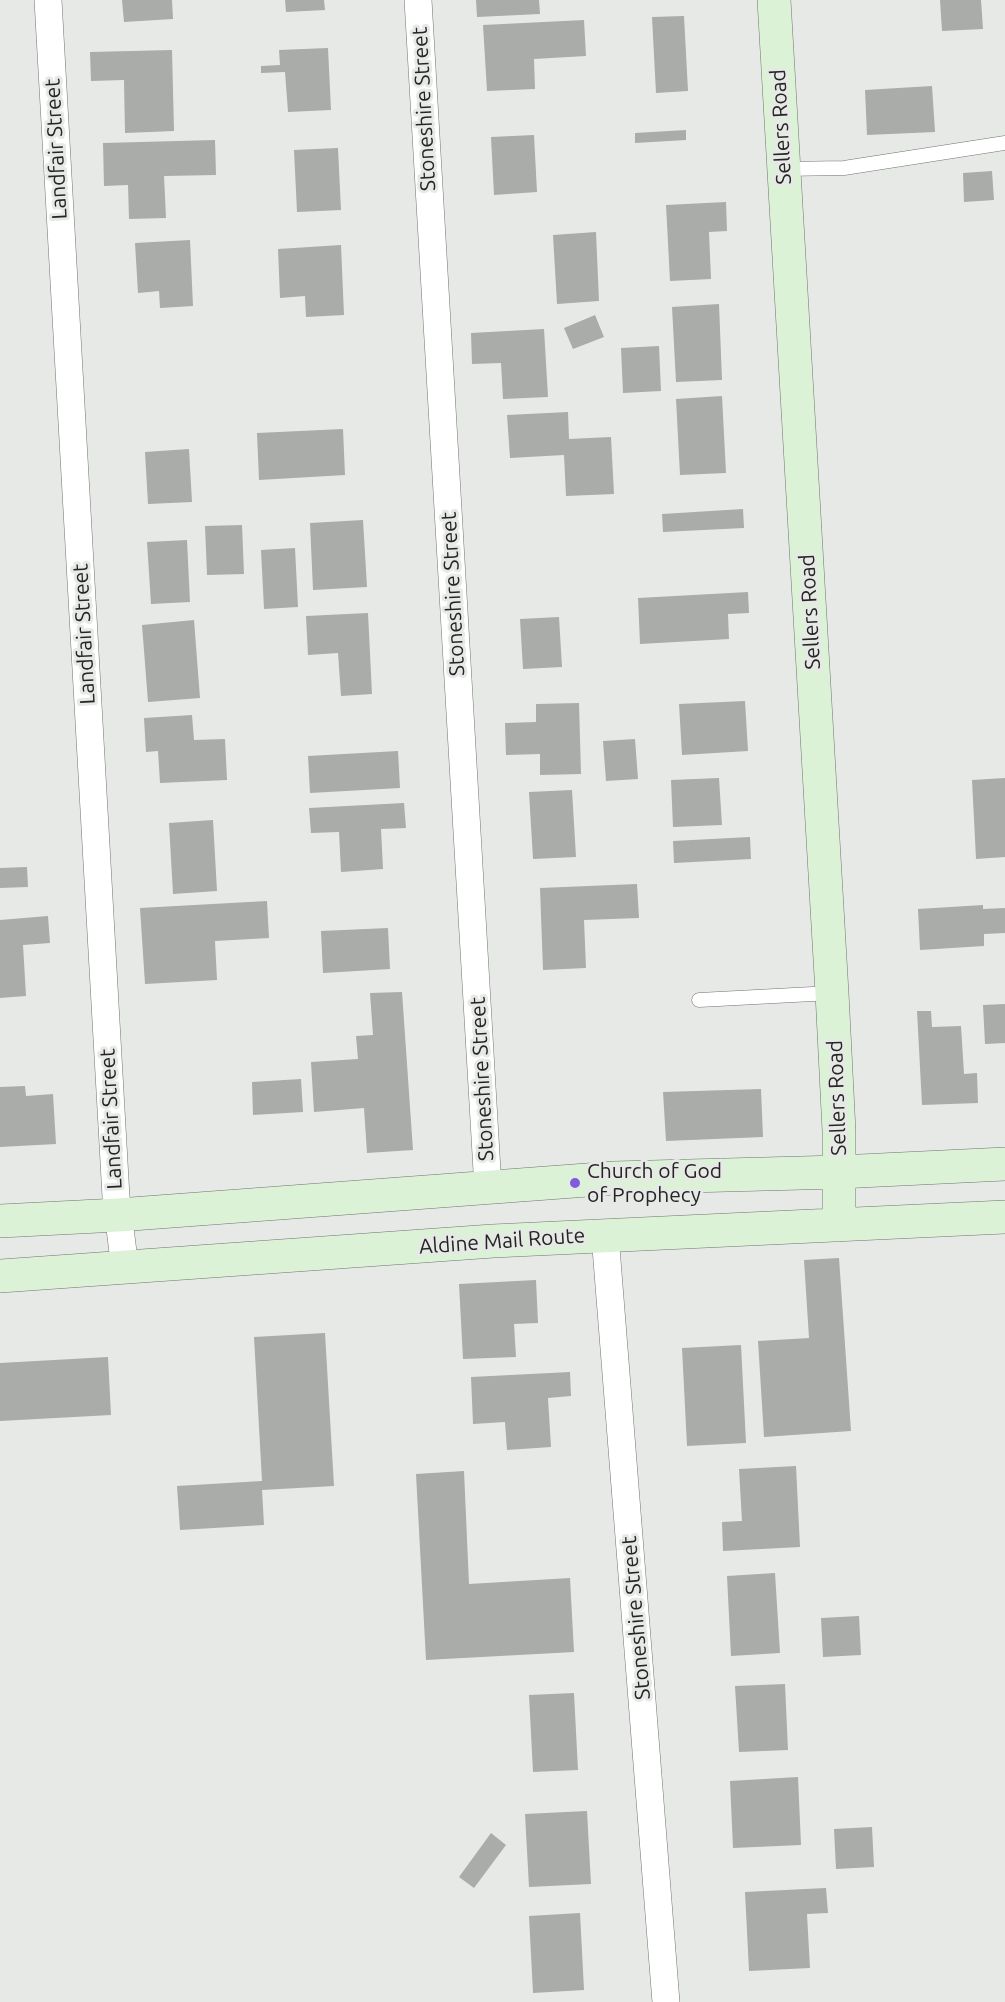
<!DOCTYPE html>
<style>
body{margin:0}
canvas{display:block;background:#e6e9e6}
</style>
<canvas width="1005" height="2002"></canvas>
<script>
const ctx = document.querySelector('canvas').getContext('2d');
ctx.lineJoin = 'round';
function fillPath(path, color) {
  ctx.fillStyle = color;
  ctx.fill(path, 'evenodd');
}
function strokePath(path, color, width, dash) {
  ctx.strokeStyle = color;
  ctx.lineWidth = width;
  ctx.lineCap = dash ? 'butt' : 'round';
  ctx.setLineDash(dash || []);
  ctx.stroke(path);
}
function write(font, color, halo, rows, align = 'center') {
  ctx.font = font + ' Ubuntu,sans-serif';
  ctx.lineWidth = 6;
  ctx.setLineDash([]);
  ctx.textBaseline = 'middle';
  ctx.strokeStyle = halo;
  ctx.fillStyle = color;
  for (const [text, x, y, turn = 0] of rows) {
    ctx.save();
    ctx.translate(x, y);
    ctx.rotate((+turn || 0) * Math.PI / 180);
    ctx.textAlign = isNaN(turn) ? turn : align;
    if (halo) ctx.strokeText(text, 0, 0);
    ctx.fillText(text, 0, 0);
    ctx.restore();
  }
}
fillPath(new Path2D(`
 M122,0H172L173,19L124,22Z
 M285,0H324L325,10L286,12Z
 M476,0H539L540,14L477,17Z
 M940,0H981L983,29L942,31Z
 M684,16L688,91L656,93L652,17Z
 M584,20L586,56L534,59L535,89L487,91L483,25Z
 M328,48L331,110L288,112L285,72L261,73V66L280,65L279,50Z
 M172,50L174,131L125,133L124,80L91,81L90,52Z
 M932,86L935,132L867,135L865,90Z
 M686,130V140L635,143V133Z
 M534,135L537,192L494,195L491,137Z
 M215,140L216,175L164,176L166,218L129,219L128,185L104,186L103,143Z
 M338,148L341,210L297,212L294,150Z
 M992,171L994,200L964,202L963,173Z
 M726,202L727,231L709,232L711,279L670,281L666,205Z
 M596,232L599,301L557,304L553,235Z
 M190,240L193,306L160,308L159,291L138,293L135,243Z
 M341,245L344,315L306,317L305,296L280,298L278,249Z
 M719,304L722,380L676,382L672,307Z
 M595,315L604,337L573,349L564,328Z
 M544,329L548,397L503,399L501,363L472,364L471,333Z
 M659,346L661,391L623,393L621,348Z
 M722,396L726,473L680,475L676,399Z
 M568,412L569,439L611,437L614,494L566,496L564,455L510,458L507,415Z
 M343,429L345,475L259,480L257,433Z
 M189,449L192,502L148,504L145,452Z
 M743,509L744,528L663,532L662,514Z
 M363,520L367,587L313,590L310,523Z
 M242,525L244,574L207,575L205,526Z
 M187,540L190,602L151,604L147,542Z
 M295,548L298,607L264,609L261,550Z
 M748,592L749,613L728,614L729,639L640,644L638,598Z
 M368,613L372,694L341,696L338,653L308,655L306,616Z
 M559,617L562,667L523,669L520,619Z
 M194,620L200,698L148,702L142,625Z
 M745,701L748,751L682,755L679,704Z
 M579,703L581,774L540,775V754L506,755L505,723L536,722V704Z
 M192,715L194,740L225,739L227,780L160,783L158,751L146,752L144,718Z
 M635,739L638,779L606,781L603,741Z
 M398,751L400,788L310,793L308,756Z
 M719,778L722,825L673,827L671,780Z
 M1005,778V857L976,859L972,780Z
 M572,790L576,857L533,859L529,792Z
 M404,803L406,828L381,829L383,869L341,872L339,832L311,833L309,808Z
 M213,820L217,891L173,894L169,823Z
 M750,837L751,859L674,863L673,841Z
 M27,867L28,887L0,888V868Z
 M637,884L639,918L584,920L586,968L543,970L540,888Z
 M267,901L269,938L215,941L217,980L145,984L140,908Z
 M983,905V909L1005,908V933L984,934V946L920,950L918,909Z
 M48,916L50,943L23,945L26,996L0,998V920Z
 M388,928L390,969L323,973L321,931Z
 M402,992L413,1150L367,1153L364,1108L314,1112L311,1062L358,1059L356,1036L373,1035L370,993Z
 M1005,1004V1043L985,1044L983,1005Z
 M917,1011H931L932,1027L961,1026L964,1074L977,1073L978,1103L922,1105Z
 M301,1079L303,1112L253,1115L252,1082Z
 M25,1086L26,1096L53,1094L56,1144L0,1147V1087Z
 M761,1089L763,1137L666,1141L663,1092Z
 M839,1258L851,1431L764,1437L758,1341L809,1338L804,1260Z
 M536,1280L538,1323L514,1324L516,1357L463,1359L459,1284Z
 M325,1333L334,1486L262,1490L264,1525L180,1530L177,1486L262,1481L254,1337Z
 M741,1345L746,1443L687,1446L682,1348Z
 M108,1357L111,1415L0,1421V1363Z
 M570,1372L571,1396L548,1398L551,1447L507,1450L505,1422L473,1424L471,1377Z
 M796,1466L800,1547L723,1551L722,1522L742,1521L739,1469Z
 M464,1471L469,1584L570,1578L574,1652L426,1660L416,1474Z
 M775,1573L780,1653L731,1656L727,1576Z
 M859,1616L861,1655L823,1657L821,1618Z
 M785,1684L788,1750L739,1752L735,1686Z
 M574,1693L578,1770L533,1772L529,1695Z
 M798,1777L801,1845L733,1848L730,1781Z
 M587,1811L591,1884L529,1887L525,1814Z
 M872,1827L874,1867L836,1869L834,1829Z
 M491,1833L506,1845L474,1888L459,1877Z
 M826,1888L828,1913L807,1914L810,1968L749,1971L745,1892Z
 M580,1913L584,1990L533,1993L529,1916Z`), '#aaaca9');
const lane = new Path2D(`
 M783,169L844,168L1005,143
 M699,1000L832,993`);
const street = new Path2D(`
 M48,0L116,1197L125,1268
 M418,0L488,1188
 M605,1235L666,2002`);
const secondary = new Path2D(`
 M774,0L832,993L839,1131V1225
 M0,1221L118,1215L614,1178L839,1172L1005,1164
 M0,1276L493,1241L1005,1217`);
strokePath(lane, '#717370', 15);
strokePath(street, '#717370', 28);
strokePath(secondary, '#717370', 34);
strokePath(lane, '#fff', 14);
strokePath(street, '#fff', 27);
strokePath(secondary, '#dbf2d7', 33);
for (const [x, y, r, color] of [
 [575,1183,6,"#7d5ed9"]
]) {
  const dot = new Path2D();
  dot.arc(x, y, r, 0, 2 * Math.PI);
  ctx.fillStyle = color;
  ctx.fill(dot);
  strokePath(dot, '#e6e9e6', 2);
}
write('21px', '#252624', '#e6e9e6', [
 ["Stoneshire Street",424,109,-93],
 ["Sellers Road",781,127,-93],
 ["Landfair Street",56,149,-93],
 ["Stoneshire Street",453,594,-93],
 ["Sellers Road",810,612,-93],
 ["Landfair Street",84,634,-93],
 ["Stoneshire Street",482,1079,-93],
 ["Sellers Road",837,1098,-92],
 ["Landfair Street",111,1119,-93],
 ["Aldine Mail Route",502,1241,-4],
 ["Stoneshire Street",636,1618,-95]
]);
write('21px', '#252624', '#e6e9e6', [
 ["Church of God",587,1171],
 ["of Prophecy",587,1195]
], 'left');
</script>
